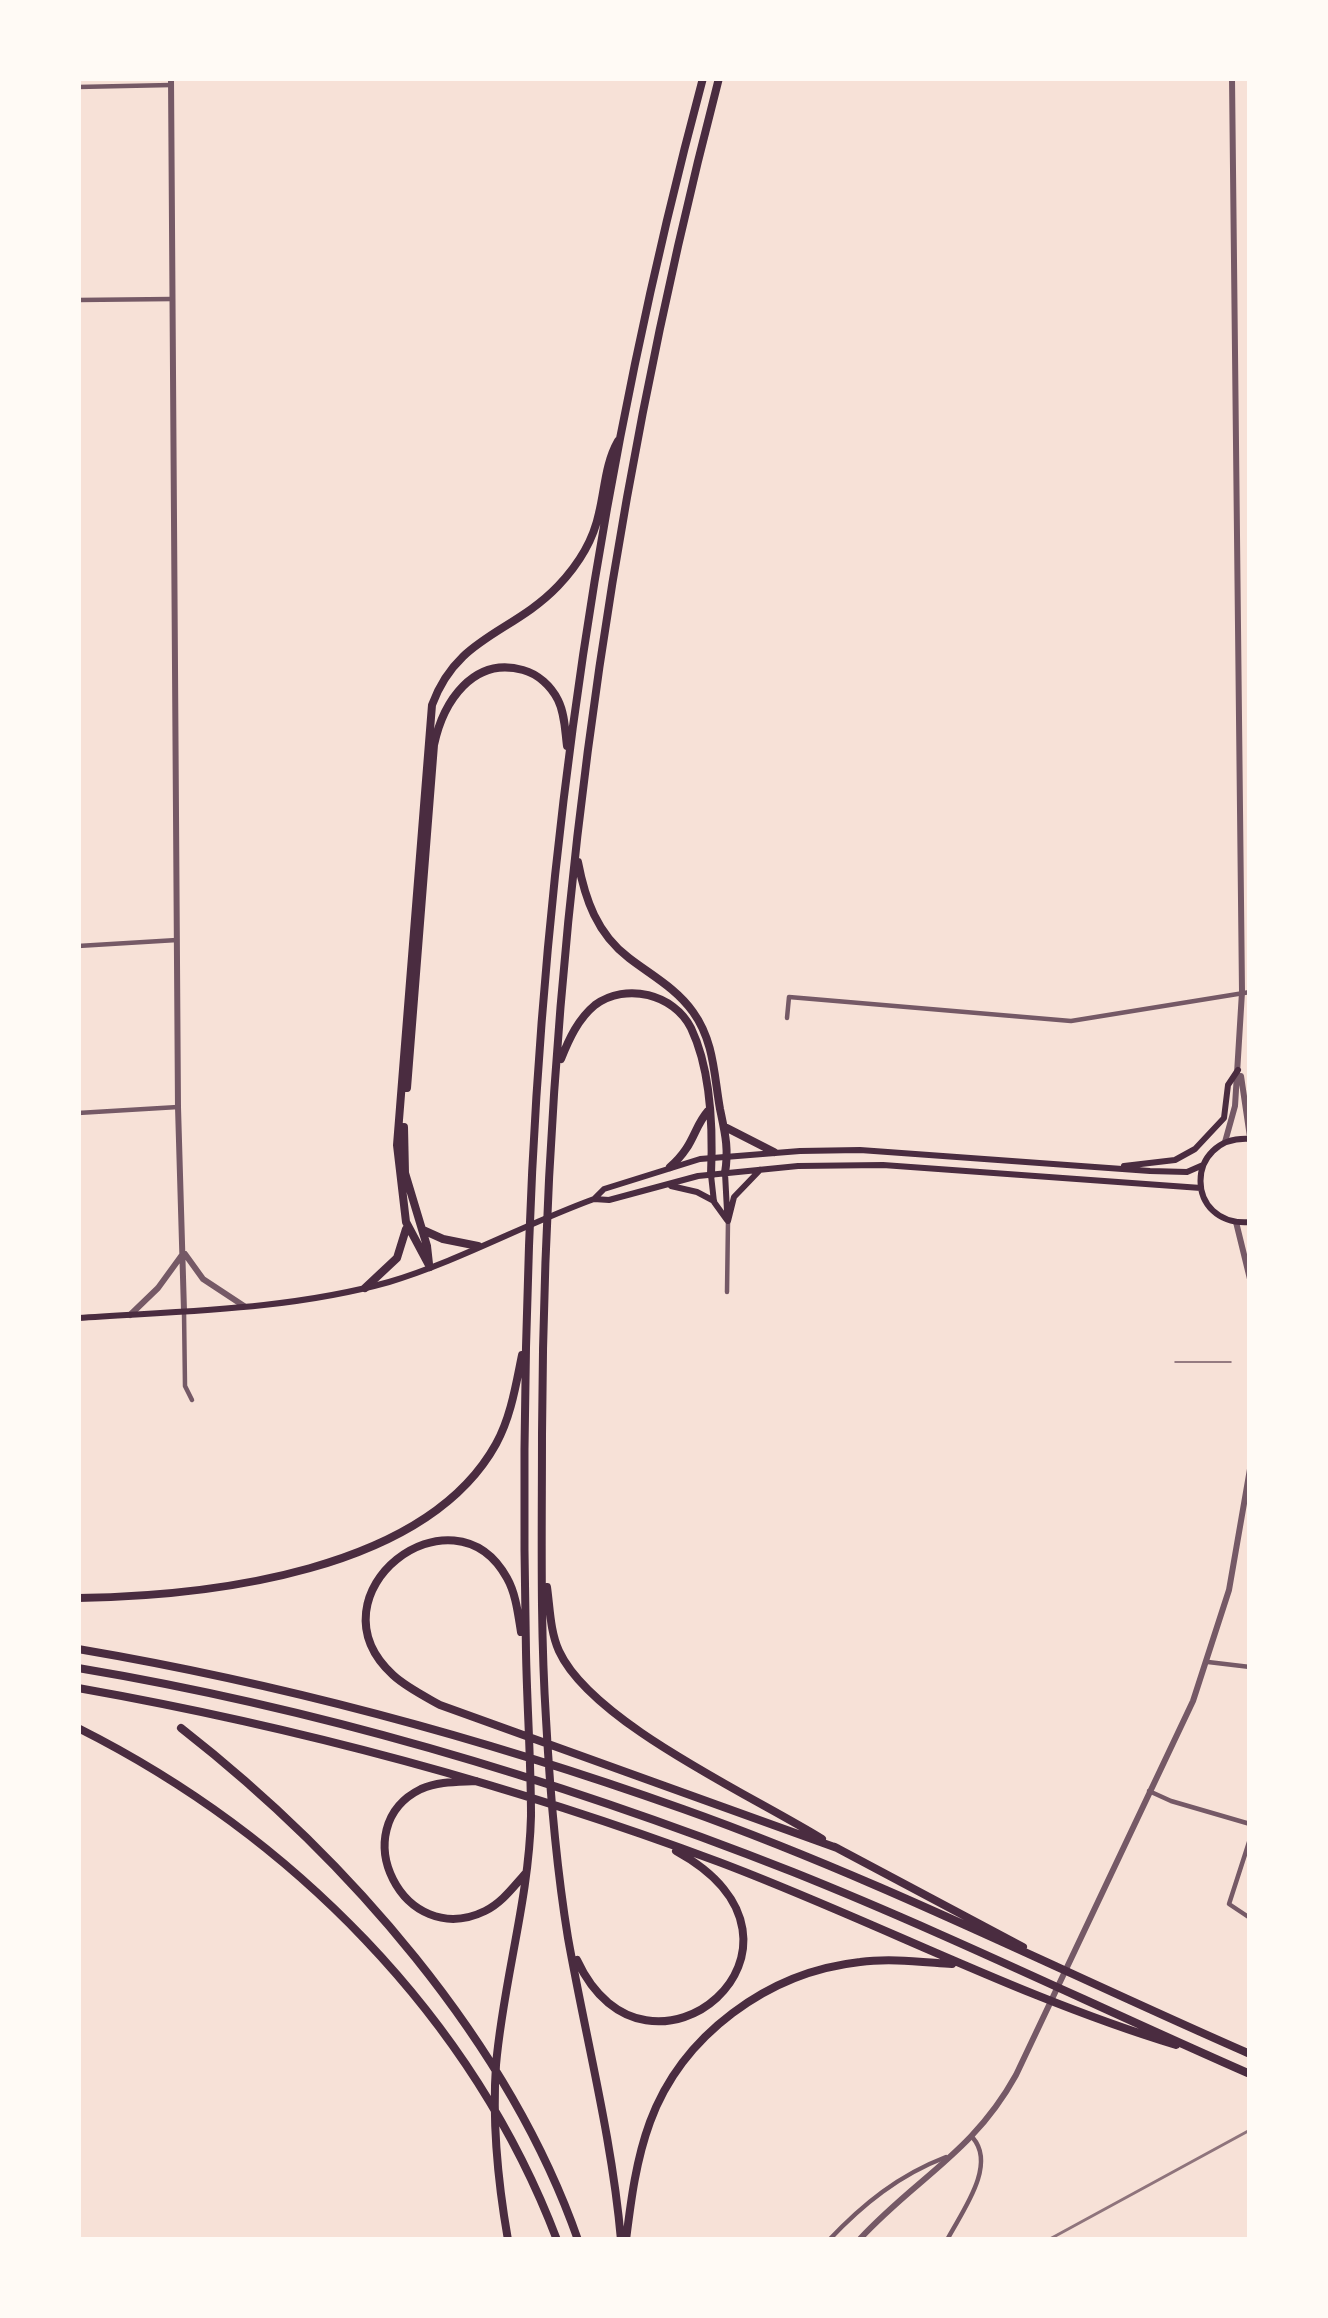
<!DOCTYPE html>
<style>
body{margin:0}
#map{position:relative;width:1328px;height:2318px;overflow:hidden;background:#f7e1d7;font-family:Mulish,sans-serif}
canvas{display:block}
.frame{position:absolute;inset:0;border:81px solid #fffaf5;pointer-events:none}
</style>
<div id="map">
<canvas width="1328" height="2318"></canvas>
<div class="frame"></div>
</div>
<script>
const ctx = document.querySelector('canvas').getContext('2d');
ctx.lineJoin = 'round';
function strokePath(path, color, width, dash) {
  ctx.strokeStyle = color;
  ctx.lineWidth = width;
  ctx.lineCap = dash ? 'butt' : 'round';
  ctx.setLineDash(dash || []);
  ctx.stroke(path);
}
strokePath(new Path2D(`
 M1175,1362H1231`), '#755966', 1.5);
strokePath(new Path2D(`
 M78,87L171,85
 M78,300L172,299
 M78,946L177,940
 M787,1018L789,997L1071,1021L1250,992
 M78,1113L178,1107
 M727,1292L728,1221
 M184,1311L185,1386L192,1400
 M1208,1662L1250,1667
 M1149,1791L1171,1801L1250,1824
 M1250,1839L1229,1904L1250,1918
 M829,2240C863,2204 899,2175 946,2157
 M947,2240C961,2213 997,2166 973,2138`), '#755966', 4.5);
strokePath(new Path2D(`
 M171,78L178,1107L184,1311
 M1241,1076L1250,1137
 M1225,1142L1235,1106L1242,992L1232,78
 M1236,1222L1250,1279
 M185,1254L203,1279L244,1306
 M130,1315L158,1288L182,1255
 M859,2240C916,2178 973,2153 1016,2075L1193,1701L1229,1590L1250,1469`), '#755966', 6);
strokePath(new Path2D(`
 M1250,1139C1184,1135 1184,1227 1250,1222
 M1124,1166L1175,1160L1195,1149L1224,1118L1228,1085L1238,1070
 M725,1173L727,1211
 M711,1175L714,1202L727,1220
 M671,1186L697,1192L714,1201
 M594,1199L609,1200L698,1176L798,1166L883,1165L1201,1188
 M728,1221L734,1197L760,1170
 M78,1318C181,1311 289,1310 389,1282C459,1261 525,1224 594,1199L604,1189L700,1159L800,1151L860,1150L1150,1171L1187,1172L1203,1165`), '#4a2c40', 6);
strokePath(new Path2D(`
 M578,862C585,899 597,934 629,958C651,975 676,988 693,1012C714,1041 714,1075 720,1109C725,1133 729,1148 725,1173
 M561,1059C569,1039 578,1019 595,1005C626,982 674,994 691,1028C711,1070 713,1130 711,1175
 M407,1088L434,745C443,702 473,656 523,670C538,674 551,686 558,700C565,714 565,731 567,746
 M404,1127L405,1173L427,1246L429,1264
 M727,1128L774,1152
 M670,1167C695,1145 693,1128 708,1111
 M423,1230L443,1239L478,1246
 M430,1267L406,1222L397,1145L432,705C457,636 512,634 558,586C578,565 593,542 599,513C605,489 605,464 618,441
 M365,1288L397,1258L406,1229
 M547,1587C550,1608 550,1631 559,1651C592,1723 753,1796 822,1839
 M78,1598C209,1596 425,1572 496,1444C511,1417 516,1384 522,1355
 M521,1632C518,1614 516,1594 507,1578C453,1480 305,1594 393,1675C406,1687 424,1696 440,1705L837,1848
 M78,1649C284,1684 486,1739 683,1809C877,1878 1062,1972 1250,2054
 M78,1668C323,1709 562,1781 793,1872C948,1934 1097,2007 1250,2074
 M78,1688C298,1727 510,1784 719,1862C873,1920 1018,1997 1176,2045
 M78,1728C291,1835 472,2016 557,2240
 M181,1728C346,1857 508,2040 578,2240
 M476,1781C458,1782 439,1781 421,1789C343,1827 403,1951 485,1911C502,1903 514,1886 526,1873
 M835,1847L1023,1947
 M577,1960C647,2112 847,1945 676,1851
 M508,2240C498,2183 492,2123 496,2065C503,1982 529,1900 531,1816C531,1761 527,1706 526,1652C523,1516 524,1381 529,1246C543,853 601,458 703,78
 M621,2240C612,2138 586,2039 568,1938C556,1865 550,1792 546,1719C540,1625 542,1529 542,1434C544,977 604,520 719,78
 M626,2240C631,2200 636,2160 650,2122C682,2035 768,1972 860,1962C890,1958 922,1962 952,1964`), '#4a2c40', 8);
strokePath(new Path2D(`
 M1048,2240L1250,2130`), '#8f747c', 3);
</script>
